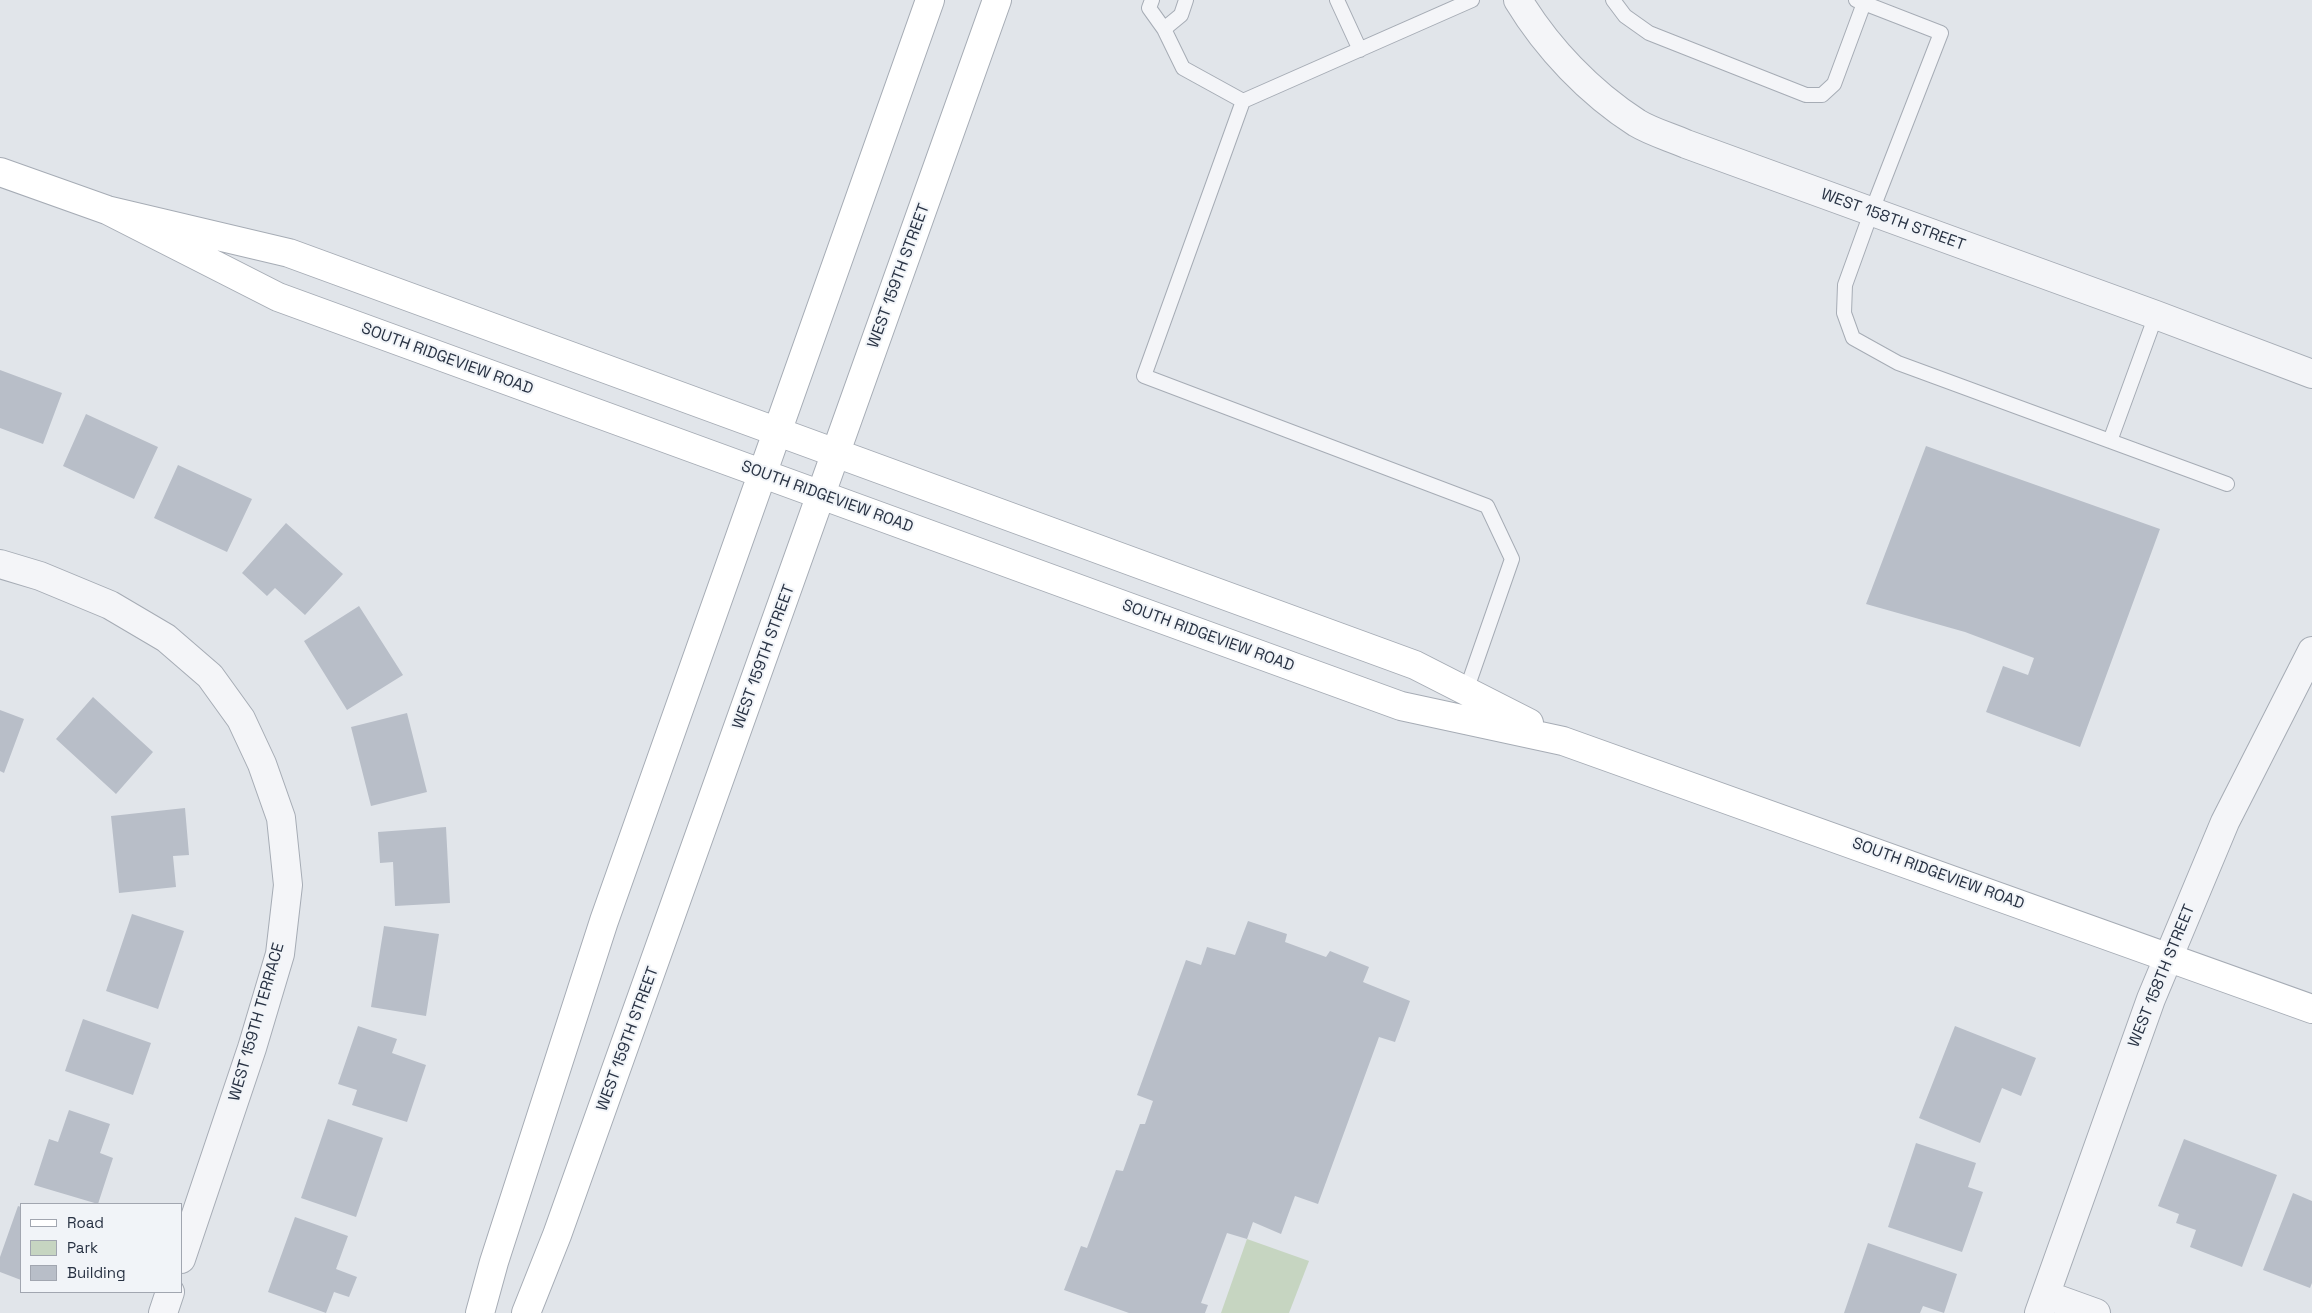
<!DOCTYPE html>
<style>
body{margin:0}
#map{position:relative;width:2312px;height:1313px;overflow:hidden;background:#e1e5ea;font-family:"Space Grotesk",sans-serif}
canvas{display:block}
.legend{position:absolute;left:20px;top:1203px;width:162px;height:90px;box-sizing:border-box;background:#f1f4f8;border:1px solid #a1a6b0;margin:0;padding:6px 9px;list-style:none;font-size:15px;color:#283243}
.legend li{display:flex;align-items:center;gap:10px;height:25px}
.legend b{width:25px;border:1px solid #a1a6b0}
</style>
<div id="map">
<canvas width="2312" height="1313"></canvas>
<ul class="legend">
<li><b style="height:6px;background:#fff"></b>Road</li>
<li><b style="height:14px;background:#c6d5c1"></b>Park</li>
<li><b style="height:14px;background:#b8bec8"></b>Building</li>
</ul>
</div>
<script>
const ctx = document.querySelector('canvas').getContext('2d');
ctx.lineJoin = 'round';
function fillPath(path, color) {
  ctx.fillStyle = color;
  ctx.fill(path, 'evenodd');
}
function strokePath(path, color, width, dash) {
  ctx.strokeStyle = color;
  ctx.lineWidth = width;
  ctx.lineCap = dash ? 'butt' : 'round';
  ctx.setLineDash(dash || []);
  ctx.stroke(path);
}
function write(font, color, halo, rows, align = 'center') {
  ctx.font = font + ' "Space Grotesk",sans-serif';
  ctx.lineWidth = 4;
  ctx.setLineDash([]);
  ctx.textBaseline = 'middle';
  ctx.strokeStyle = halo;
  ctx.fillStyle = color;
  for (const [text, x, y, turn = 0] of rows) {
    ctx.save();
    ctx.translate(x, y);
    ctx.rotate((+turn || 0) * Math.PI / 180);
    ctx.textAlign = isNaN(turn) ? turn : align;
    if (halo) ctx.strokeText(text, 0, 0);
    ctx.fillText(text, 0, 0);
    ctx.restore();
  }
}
fillPath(new Path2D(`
 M1247,1239L1309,1261L1289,1313H1221Z`), '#c6d5c1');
fillPath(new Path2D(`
 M0,370L62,393L43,444L0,428Z
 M86,414L158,447L134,499L63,466Z
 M1926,446L2160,529L2080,747L1986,712L2003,666L2028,675L2034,658L1965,632L1866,604Z
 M178,465L252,499L227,552L154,518Z
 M286,523L343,574L305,615L275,588L267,596L242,573Z
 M359,606L403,675L347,710L304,641Z
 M93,697L153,752L116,794L56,739Z
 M0,710L24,719L4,773L0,771Z
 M407,713L427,792L371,806L351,727Z
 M185,808L189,855L173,856L176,887L119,893L111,816Z
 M446,827L450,903L395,906L393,862L380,863L378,832Z
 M132,914L184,931L158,1009L106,991Z
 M1248,921L1287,934L1285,942L1326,957L1330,951L1369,967L1363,982L1410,1001L1395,1042L1379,1037L1318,1204L1295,1196L1281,1234L1253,1222L1247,1239L1227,1233L1201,1303L1208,1305L1205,1313H1129L1064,1290L1081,1246L1087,1248L1116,1170L1123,1171L1140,1124H1145L1153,1101L1137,1095L1186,960L1201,965L1207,947L1235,955Z
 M384,926L439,934L426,1016L371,1007Z
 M83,1019L151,1043L133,1095L65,1071Z
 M358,1026L397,1039L392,1053L426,1065L407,1122L352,1105L357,1090L338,1084Z
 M1955,1026L2036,1058L2021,1096L2002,1088L1980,1143L1919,1118Z
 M69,1110L110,1124L100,1153L113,1158L98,1204L34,1185L49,1139L58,1142Z
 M328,1119L383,1138L356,1217L301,1198Z
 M2184,1139L2277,1175L2242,1267L2190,1247L2196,1230L2176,1223L2179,1214L2158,1206Z
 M1916,1143L1976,1163L1968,1187L1983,1192L1962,1252L1888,1227Z
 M2293,1193L2312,1201V1283L2310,1288L2263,1270Z
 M18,1206L21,1207V1280L0,1272V1257Z
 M295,1217L348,1236L336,1269L357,1277L349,1297L334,1292L326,1313L268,1292Z
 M1868,1243L1957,1274L1944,1313L1923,1306L1920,1313H1844Z`), '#b8bec8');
const lane = new Path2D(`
 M1152,0L1149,8L1164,29L1183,68L1243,101
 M1337,0L1360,50
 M1613,0L1625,16L1649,33L1806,95H1822L1834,84L1864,3
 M1856,0L1941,33L1871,213L1845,285L1844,313L1853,338L1898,363L2227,484
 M1164,29L1181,15L1186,0
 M2110,441L2156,315
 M1466,691L1512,559L1487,506L1144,376L1243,101L1472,0`);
const street = new Path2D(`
 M1518,0C1547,48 1590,93 1637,123C1652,132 1670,137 1686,144L2156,315L2312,374
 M0,564L40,576L110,605L166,638L210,676L241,719L262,764L281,818L288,885L280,954L252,1048L181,1259
 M2046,1295L2096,1313
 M163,1313L170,1292
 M2039,1313L2151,999L2225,822L2312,651`);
const secondary = new Path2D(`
 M0,172L107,210L289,253L1415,665L1529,723
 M107,210L278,297L1134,609L1401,706L1563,741L2312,1009
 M480,1313L494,1262L604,921L930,0
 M526,1313L557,1235L997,0`);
strokePath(lane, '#a6acb5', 16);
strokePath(street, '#a6acb5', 30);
strokePath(secondary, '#a6acb5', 30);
strokePath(lane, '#f4f5f8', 14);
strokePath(street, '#f4f5f8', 28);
strokePath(secondary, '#fff', 28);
write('16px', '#283243', '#f1f4f8', [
 ["WEST 158TH STREET",1893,220,20],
 ["WEST 159TH STREET",899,276,-70],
 ["SOUTH RIDGEVIEW ROAD",447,359,20],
 ["SOUTH RIDGEVIEW ROAD",827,497,20],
 ["SOUTH RIDGEVIEW ROAD",1208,636,20],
 ["WEST 159TH STREET",764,657,-70],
 ["SOUTH RIDGEVIEW ROAD",1938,874,20],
 ["WEST 158TH STREET",2162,976,-68],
 ["WEST 159TH TERRACE",257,1022,-74],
 ["WEST 159TH STREET",628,1039,-70]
]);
</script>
